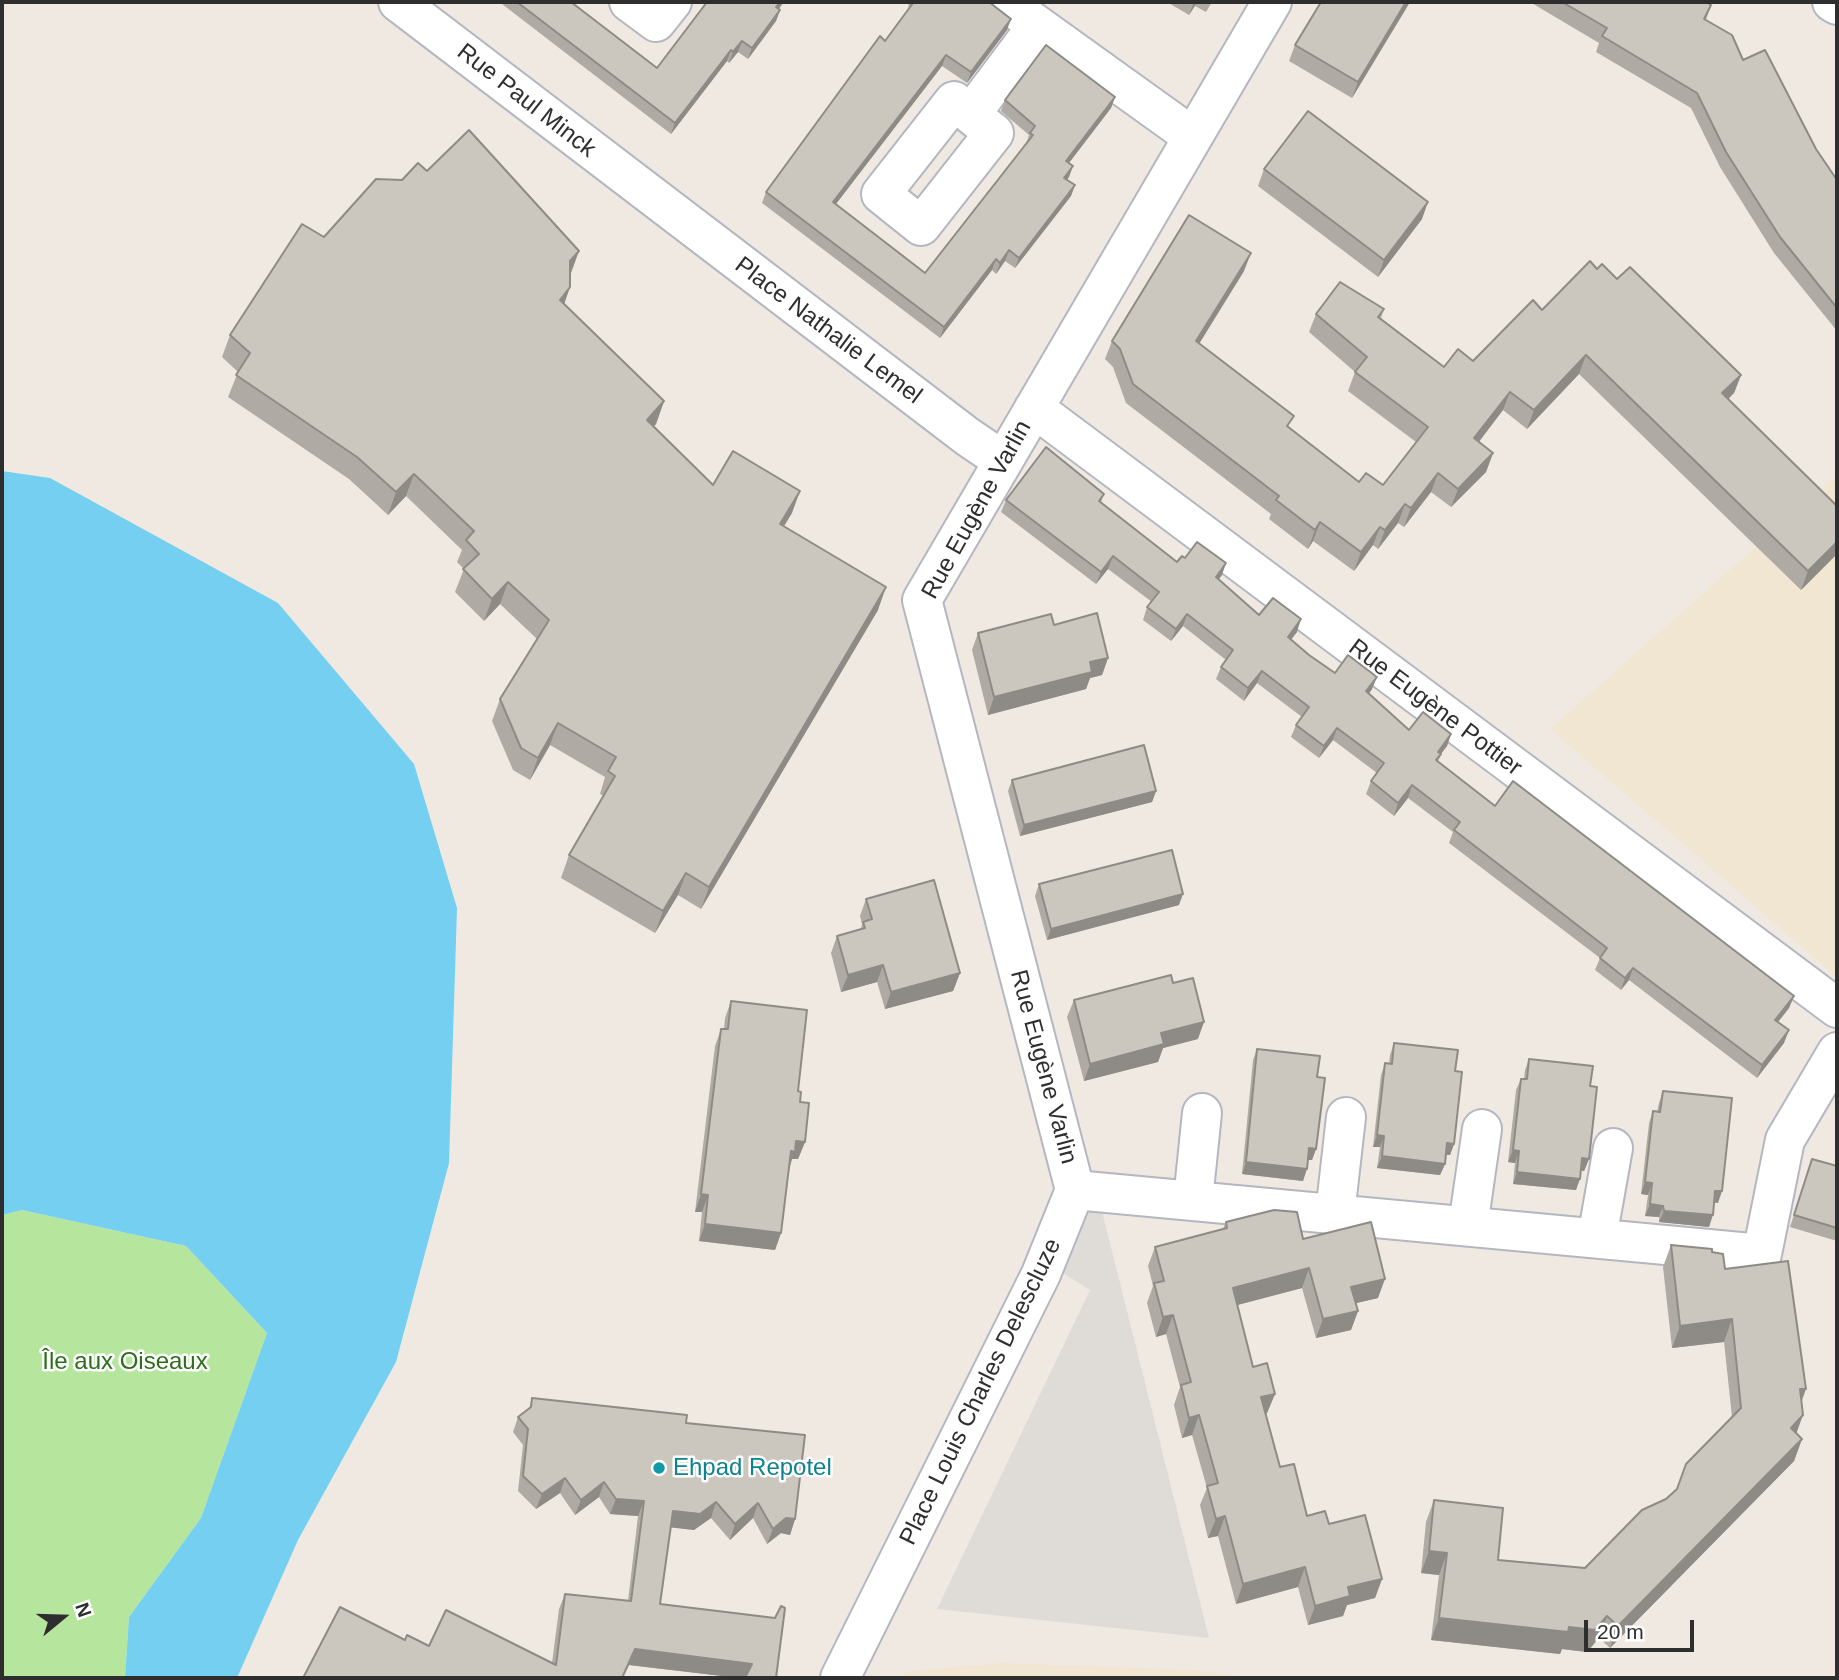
<!DOCTYPE html>
<meta charset="utf-8">
<style>
body{margin:0}
#map{position:relative;width:1839px;height:1680px;overflow:hidden;background:#efe9e1;font-family:Arial,sans-serif}
canvas{display:block}
.frame{position:absolute;inset:0;border:4px solid #2e2e2e;pointer-events:none}
.north{position:absolute;left:28px;top:1582px;width:70px;height:70px;-webkit-text-stroke:5px #fff;paint-order:stroke;rotate:71deg;font-size:19px;font-weight:700;line-height:28px;text-align:center;color:#2e2e2e}
.north::after{content:'';display:block;margin:auto;width:24px;height:32px;background:#2e2e2e;clip-path:polygon(50% 0,100% 100%,50% 72%,0 100%)}
.scale{position:absolute;left:1584px;top:1620px;width:110px;height:32px;box-sizing:border-box;border:4px solid #2e2e2e;border-top:0;padding-left:9px;font-size:21px;line-height:24px;white-space:nowrap;color:#2e2e2e;-webkit-text-stroke:5px #fff;paint-order:stroke}
</style>
<div id="map">
<canvas width="1839" height="1680"></canvas>
<div class="frame"></div>
<div class="north">N</div>
<div class="scale">20 m</div>
</div>
<script>
const ctx = document.querySelector('canvas').getContext('2d');
ctx.lineJoin = 'round';
function fillPath(path, color) {
  ctx.fillStyle = color;
  ctx.fill(path, 'evenodd');
}
function strokePath(path, color, width, dash) {
  ctx.strokeStyle = color;
  ctx.lineWidth = width;
  ctx.lineCap = dash ? 'butt' : 'round';
  ctx.setLineDash(dash || []);
  ctx.stroke(path);
}
function write(font, color, halo, rows, align = 'center') {
  ctx.font = font + ' Arial,sans-serif';
  ctx.lineWidth = 5;
  ctx.setLineDash([]);
  ctx.textBaseline = 'middle';
  ctx.strokeStyle = halo;
  ctx.fillStyle = color;
  for (const [text, x, y, turn = 0] of rows) {
    ctx.save();
    ctx.translate(x, y);
    ctx.rotate((+turn || 0) * Math.PI / 180);
    ctx.textAlign = isNaN(turn) ? turn : align;
    if (halo) ctx.strokeText(text, 0, 0);
    ctx.fillText(text, 0, 0);
    ctx.restore();
  }
}
fillPath(new Path2D(`
 M1837,475V977L1550,729Z
 M1000,1663L1191,1670L1252,1678H903L906,1672Z`), '#f0e6d1');
fillPath(new Path2D(`
 M22,1210L186,1246L267,1333L201,1518L129,1617L125,1678H2V1215Z`), '#b6e59e');
fillPath(new Path2D(`
 M1101,1207L1209,1638L937,1609L1090,1290L1058,1270L1091,1208Z`), '#dfdcd8');
fillPath(new Path2D(`
 M2,471L50,478L278,603L414,764L457,908L449,1163L396,1362L298,1540L237,1678H125L129,1617L201,1518L267,1333L186,1246L22,1210L2,1215Z`), '#75cff0');
const minor = new Path2D(`
 M398,2L968,437L1002,460
 M629,2L656,22L672,2
 M1005,2L1193,137
 M1832,2L1837,5
 M954,101L994,133L921,226L881,194Z
 M971,114L1037,26
 M1034,408L1837,1008
 M1075,1190L922,600L1272,2
 M1075,1190L1762,1254L1785,1140L1837,1052
 M1193,1200L1202,1113
 M1335,1214L1346,1117
 M1468,1226L1482,1129
 M1597,1238L1613,1148
 M840,1678L1041,1274L1075,1190`);
strokePath(minor, '#b4b7c1', 42);
strokePath(minor, '#fff', 38);
fillPath(new Path2D(`
 M503,2H571L657,68L778,9L780,10L776,21L748,59L738,52L729,63L727,61L671,134L502,4Z
 M908,2H989L1007,30L967,83L942,66L836,204L925,273L1026,144L1029,135L1001,111L1005,100L1115,97L1111,108L1069,163L1073,166L1067,180L1075,185L1071,196L1015,268L1005,261L996,274L992,270L940,338L762,203L766,192L909,10Z
 M1167,2H1212L1206,12L1195,6L1189,15Z
 M1410,2L1352,98L1289,61L1295,45Z
 M1530,2H1706L1711,5L1706,20L1743,60L1816,149L1837,180V331L1774,253L1720,167L1691,108L1596,52L1599,43Z
 M1264,169L1422,219L1378,277L1258,186Z
 M427,171L571,273L570,274V287L564,304L664,401L656,424L654,426L713,485L792,513L783,526L878,610L701,909L678,895L655,933L561,878L569,855L604,796L600,794L605,777L550,745L530,780L513,770L492,721L500,699L537,639L500,604L484,621L455,592L464,569L457,562L462,550L406,496L388,515L349,479L228,397L238,372L222,357L230,335L324,237Z
 M1597,269L1617,279L1741,375L1734,393L1728,399L1837,506V554L1801,590L1579,374L1527,429L1503,410L1479,442L1493,453L1486,472L1451,507L1431,492L1404,527L1398,523L1378,549L1373,545L1354,571L1313,541L1308,549L1269,519L1271,514L1126,403L1113,367L1105,359L1112,341L1244,271L1199,344L1289,428L1359,482L1383,485L1416,442L1348,391L1355,372L1309,332L1316,314L1384,309L1381,318L1444,367L1473,361Z
 M1104,494L1101,503L1177,562L1222,575L1219,579L1259,615L1297,632L1291,639L1309,655L1335,673L1372,689L1369,694L1409,730L1451,734L1447,746L1441,754L1438,762L1495,806L1794,996L1789,1008L1778,1022L1784,1043L1757,1078L1629,980L1621,990L1595,970L1600,958L1449,843L1453,832L1408,798L1394,816L1366,794L1371,781L1377,773L1333,740L1319,758L1291,737L1296,725L1302,717L1257,683L1244,701L1216,679L1221,667L1226,660L1183,626L1171,641L1143,620L1147,607L1152,602L1108,569L1096,584L1001,512L1006,500Z
 M1054,625L1108,658L1102,675L1090,678L1086,689L988,715L972,650L978,633Z
 M1012,780L1156,791L1152,802L1020,836L1008,791Z
 M1039,884L1179,905L1047,940L1035,896Z
 M866,899L960,973L953,991L885,1009L877,982L841,992L831,953L837,936L861,929L862,924L860,916Z
 M1173,983L1198,1039L1163,1048L1158,1062L1084,1081L1067,1017L1074,1000Z
 M731,1001L798,1091L800,1102L805,1142L798,1159H792L789,1169L781,1233L775,1250L699,1241L702,1212H695L715,1046L721,1029H724L725,1018Z
 M1394,1043L1455,1071L1454,1144L1450,1155H1446L1445,1164L1440,1175L1377,1168L1380,1147H1373L1381,1075L1385,1063L1389,1064L1390,1055Z
 M1257,1049L1317,1077L1316,1149L1312,1160H1308L1303,1181L1242,1174L1253,1060Z
 M1529,1059L1590,1086L1589,1159L1584,1171L1581,1170L1576,1190L1513,1184L1515,1163L1508,1162L1516,1090L1521,1079H1524L1525,1070Z
 M1663,1091L1718,1203L1714,1202L1709,1227L1659,1222V1217L1645,1216L1648,1195L1641,1194L1649,1123L1653,1111L1657,1112L1659,1103Z
 M1837,1166V1241L1790,1227L1808,1171Z
 M1226,1222L1303,1239L1378,1298L1356,1303L1358,1311L1351,1330L1316,1338L1302,1288L1237,1305L1253,1367L1275,1394L1267,1413L1266,1414L1280,1467L1307,1516L1329,1524L1382,1579L1375,1598L1347,1605L1343,1616L1308,1625L1298,1587L1236,1604L1218,1536L1208,1538L1200,1505L1207,1488L1192,1435L1182,1438L1174,1405L1180,1387L1166,1334L1156,1337L1147,1303L1153,1286L1148,1266L1155,1247L1223,1229Z
 M1671,1245L1712,1252L1725,1269L1801,1401L1797,1433L1802,1439L1794,1461L1610,1648L1599,1638L1587,1652L1562,1649L1560,1654L1431,1640L1439,1575L1421,1573L1426,1522L1434,1500L1498,1560L1585,1568L1677,1489L1732,1417L1724,1342L1672,1348L1663,1267Z
 M532,1398L686,1423L795,1519L790,1535L781,1533L767,1544L753,1518L730,1540L711,1518L694,1530L671,1527L660,1604L776,1678H739L629,1665L303,1678L405,1640L429,1646L552,1663L559,1609L565,1594L628,1601L638,1516L610,1514L599,1497L575,1515L560,1493L536,1509L518,1491L523,1445L513,1432L518,1417L529,1409Z`), '#afaba4');
fillPath(new Path2D(`
 M780,2H784L772,18L776,7Z
 M1194,2H1197L1189,15Z
 M1406,2H1410L1352,98L1358,82Z
 M780,10L776,21L748,59L752,48Z
 M1011,19L1007,30L967,83L971,72Z
 M742,41L738,52L729,63L733,52Z
 M731,50L727,61L671,134L675,123Z
 M946,55L942,66L829,213L833,202Z
 M1115,97L1111,108L1062,172L1066,161Z
 M1073,166L1069,177L1060,189L1064,178Z
 M1075,185L1071,196L1015,268L1019,258Z
 M1428,202L1422,219L1378,277L1384,260Z
 M1009,250L1005,261L996,274L1000,263Z
 M579,251L571,273L562,283L570,261Z
 M1251,253L1244,271L1189,360L1196,341Z
 M996,259L992,270L940,338L944,327Z
 M570,287L562,310L560,300Z
 M1586,355L1579,374L1527,429L1534,410Z
 M1741,375L1734,393L1715,412L1722,393Z
 M1510,392L1503,410L1467,457L1474,438Z
 M664,401L656,424L639,443L647,420Z
 M1493,453L1486,472L1451,507L1458,489Z
 M1438,473L1431,492L1404,527L1411,508Z
 M414,474L406,496L388,515L396,492Z
 M800,491L792,513L772,546L780,524Z
 M1405,504L1398,523L1378,549L1385,530Z
 M1320,522L1313,541L1308,549L1315,530Z
 M1380,527L1373,545L1354,571L1361,552Z
 M1837,542V554L1801,590L1808,571Z
 M1113,556L1108,569L1096,584L1101,572Z
 M1226,563L1222,575L1211,589L1216,577Z
 M508,582L500,604L484,621L492,599Z
 M886,587L878,610L701,909L709,887Z
 M1187,614L1183,626L1171,641L1176,629Z
 M1301,619L1297,632L1284,649L1288,637Z
 M1108,658L1102,675L1090,678L1086,689L988,715L994,697L1090,662Z
 M1262,671L1257,683L1244,701L1248,688Z
 M1377,677L1372,689L1361,704L1366,691Z
 M558,723L550,745L530,780L538,758Z
 M1337,728L1333,740L1319,758L1324,746Z
 M1451,734L1447,746L1433,764L1438,752Z
 M1412,785L1408,798L1394,816L1398,803Z
 M1156,791L1152,802L1020,836L1024,825Z
 M686,873L678,895L655,933L663,911Z
 M1183,894L1179,905L1047,940L1051,929Z
 M883,965L877,982L841,992L848,975Z
 M1633,968L1629,980L1621,990L1625,978Z
 M960,973L953,991L885,1009L891,992Z
 M1794,996L1789,1008L1770,1032L1775,1020Z
 M1204,1022L1198,1039L1163,1048L1158,1062L1084,1081L1090,1064L1161,1033Z
 M1789,1030L1784,1043L1757,1078L1762,1065Z
 M1377,1135L1384,1136L1380,1147H1373Z
 M796,1141L805,1142L798,1159H792L789,1169L791,1151Z
 M1447,1143L1454,1144L1450,1155L1443,1154Z
 M1309,1148L1316,1149L1312,1160H1305Z
 M1513,1150L1519,1151L1515,1163L1508,1162Z
 M1382,1156L1445,1164L1440,1175L1377,1168Z
 M1582,1158L1589,1159L1584,1171L1578,1170Z
 M1246,1162L1307,1169L1303,1181L1242,1174Z
 M1517,1172L1580,1179L1576,1190L1513,1184Z
 M1645,1182L1652,1183L1648,1195L1641,1194Z
 M1715,1191H1722L1718,1203L1711,1202Z
 M701,1194L708,1195L702,1212H695Z
 M1650,1204L1663,1206L1659,1217L1645,1216Z
 M1664,1211L1713,1215L1709,1227L1659,1222Z
 M705,1224L781,1233L775,1250L699,1241Z
 M1309,1268L1302,1288L1226,1308L1233,1288Z
 M1385,1279L1378,1298L1344,1306L1351,1287Z
 M1358,1311L1351,1330L1316,1338L1323,1319Z
 M1173,1315L1166,1334L1156,1337L1163,1317Z
 M1732,1319L1724,1342L1672,1348L1680,1326Z
 M1800,1389H1806L1798,1411Z
 M1275,1394L1267,1413L1254,1417L1261,1397Z
 M1199,1415L1192,1435L1182,1438L1189,1418Z
 M1803,1415L1795,1437L1791,1428Z
 M1802,1439L1794,1461L1610,1648L1618,1626Z
 M565,1478L560,1493L536,1509L542,1494Z
 M604,1482L599,1497L575,1515L581,1500Z
 M616,1499L644,1501L638,1516L610,1514Z
 M716,1502L711,1518L694,1530L667,1527L673,1511Z
 M758,1503L753,1518L730,1540L735,1524Z
 M1225,1516L1218,1536L1208,1538L1216,1519Z
 M786,1518L795,1519L790,1535L781,1533L767,1544L773,1529Z
 M1429,1551L1447,1553L1439,1575L1421,1573Z
 M1305,1567L1298,1587L1236,1604L1243,1584Z
 M1382,1579L1375,1598L1347,1605L1343,1616L1308,1625L1315,1606L1348,1587Z
 M1607,1616L1599,1638L1587,1652L1562,1649L1560,1654L1431,1640L1439,1618L1569,1627Z
 M635,1649L752,1664L747,1678H739L629,1665L622,1678Z`), '#8e8b86');
const building = new Path2D(`
 M517,2H571L657,68L707,2H780L776,7L780,10L752,48L742,41L733,52L731,50L675,123Z
 M913,2H989L1011,19L971,72L946,55L833,202L925,273L1033,135L1030,133L1035,126L1005,100L1046,45L1115,97L1066,161L1073,166L1064,178L1075,185L1019,258L1009,250L1000,263L996,259L944,327L766,192L880,36L885,41L913,3Z
 M1321,2H1406L1358,82L1295,45Z
 M1562,2H1706L1711,5L1704,19L1732,35L1743,60L1765,50L1816,149L1837,180V308L1780,237L1726,152L1697,93L1602,36L1607,28Z
 M1308,111L1428,202L1384,260L1264,169Z
 M469,130L579,251L570,261V287L560,300L664,401L647,420L713,485L733,451L800,491L780,524L886,587L709,887L686,873L663,911L569,855L615,776L608,771L616,757L558,723L538,758L521,748L500,699L549,620L508,582L492,599L463,569L479,554L466,540L474,531L414,474L396,492L357,457L236,375L250,353L230,335L302,224L324,237L376,179L402,180L418,163L427,171Z
 M1189,215L1251,253L1196,341L1294,416L1287,426L1359,482L1366,473L1383,485L1428,427L1355,372L1367,357L1316,314L1340,282L1384,309L1378,317L1444,367L1458,349L1473,361L1533,300L1542,310L1590,261L1597,269L1602,264L1617,279L1630,267L1741,375L1722,393L1837,506V542L1808,571L1586,355L1534,410L1510,392L1474,438L1493,453L1458,489L1438,473L1411,508L1405,504L1385,530L1380,527L1361,552L1320,522L1315,530L1276,500L1279,496L1133,384L1120,349L1112,341Z
 M1046,447L1104,494L1099,501L1177,562L1182,556L1185,558L1197,542L1226,563L1216,577L1259,615L1273,598L1301,619L1288,637L1309,655L1335,673L1348,655L1377,677L1366,691L1409,730L1423,712L1451,734L1438,752L1441,754L1436,760L1495,806L1513,781L1794,996L1775,1020L1789,1030L1762,1065L1633,968L1625,978L1600,958L1607,948L1454,830L1460,822L1412,785L1398,803L1371,781L1384,763L1337,728L1324,746L1296,725L1309,707L1262,671L1248,688L1221,667L1233,650L1187,614L1176,629L1147,607L1159,592L1113,556L1101,572L1006,500Z
 M1097,613L1108,658L1090,662L1092,672L994,697L978,633L1051,614L1054,625Z
 M1144,745L1156,791L1024,825L1012,780Z
 M1172,850L1183,894L1051,929L1039,884Z
 M934,880L960,973L891,992L883,965L848,975L837,936L865,928L863,922L872,919L866,899Z
 M1171,975L1173,983L1193,978L1204,1022L1161,1033L1164,1044L1090,1064L1074,1000Z
 M731,1001L807,1010L798,1091L801,1092L800,1102L809,1103L805,1142L796,1141L795,1152L791,1151L781,1233L705,1224L708,1195L701,1194L721,1029H728Z
 M1394,1043L1458,1050L1455,1071L1462,1072L1454,1144L1447,1143L1445,1164L1382,1156L1384,1136L1377,1135L1385,1063L1392,1064Z
 M1257,1049L1320,1056L1317,1077L1325,1078L1316,1149L1309,1148L1307,1169L1246,1162Z
 M1529,1059L1593,1066L1590,1086L1597,1087L1589,1159L1582,1158L1580,1179L1517,1172L1519,1151L1513,1150L1521,1079H1527Z
 M1663,1091L1732,1098L1722,1191H1715L1713,1215L1664,1211L1663,1206L1650,1204L1652,1183L1645,1182L1653,1111L1660,1112Z
 M1812,1159L1837,1166V1228L1794,1215Z
 M1274,1210L1297,1212L1303,1239L1371,1222L1385,1279L1351,1287L1358,1311L1323,1319L1309,1268L1233,1288L1253,1367L1267,1363L1275,1394L1261,1397L1280,1467L1294,1464L1307,1516L1325,1511L1329,1524L1365,1515L1382,1579L1348,1587L1350,1596L1315,1606L1305,1567L1243,1584L1225,1516L1216,1519L1207,1486L1218,1483L1199,1415L1189,1418L1181,1385L1191,1382L1173,1315L1163,1317L1154,1283L1164,1281L1155,1247L1227,1228L1226,1222Z
 M1671,1245L1712,1249V1252L1723,1254L1725,1269L1788,1261L1806,1389H1800L1803,1415L1791,1428L1802,1439L1618,1626L1607,1616L1595,1630L1569,1627L1568,1632L1439,1618L1447,1553L1429,1551L1434,1500L1503,1508L1498,1560L1585,1568L1642,1510L1666,1499L1677,1489L1686,1464L1741,1408L1732,1319L1680,1326Z
 M532,1398L687,1415L686,1423L805,1435L795,1519L786,1518L773,1529L758,1503L735,1524L716,1502L700,1514L673,1511L660,1604L775,1618L781,1606L785,1608L776,1678H745L752,1664L635,1649L622,1678H303L340,1607L405,1640L407,1635L429,1646L446,1610L556,1665L565,1594L631,1601L644,1501L616,1499L604,1482L581,1500L565,1478L542,1494L523,1476L528,1429L518,1417L531,1407Z`);
fillPath(building, '#cbc7bf');
strokePath(building, '#8e8b86', 2);
for (const [x, y, r, color] of [
 [659,1468,7,"#0f9aa8"]
]) {
  const dot = new Path2D();
  dot.arc(x, y, r, 0, 2 * Math.PI);
  ctx.fillStyle = color;
  ctx.fill(dot);
  strokePath(dot, '#fff', 2.5);
}
write('24px', '#2e2e2e', '#fff', [
 ["Rue Paul Minck",526,101,38],
 ["Place Nathalie Lemel",828,331,37],
 ["Rue Eugène Varlin",977,510,-61],
 ["Rue Eugène Pottier",1435,708,37],
 ["Rue Eugène Varlin",1043,1067,75],
 ["Place Louis Charles Delescluze",981,1392,-64]
]);
write('24px', '#2c6e1b', '#fff', [
 ["Île aux Oiseaux",125,1362]
]);
write('24px', '#0d838f', '#fff', [
 ["Ehpad Repotel",673,1468]
], 'left');
</script>
